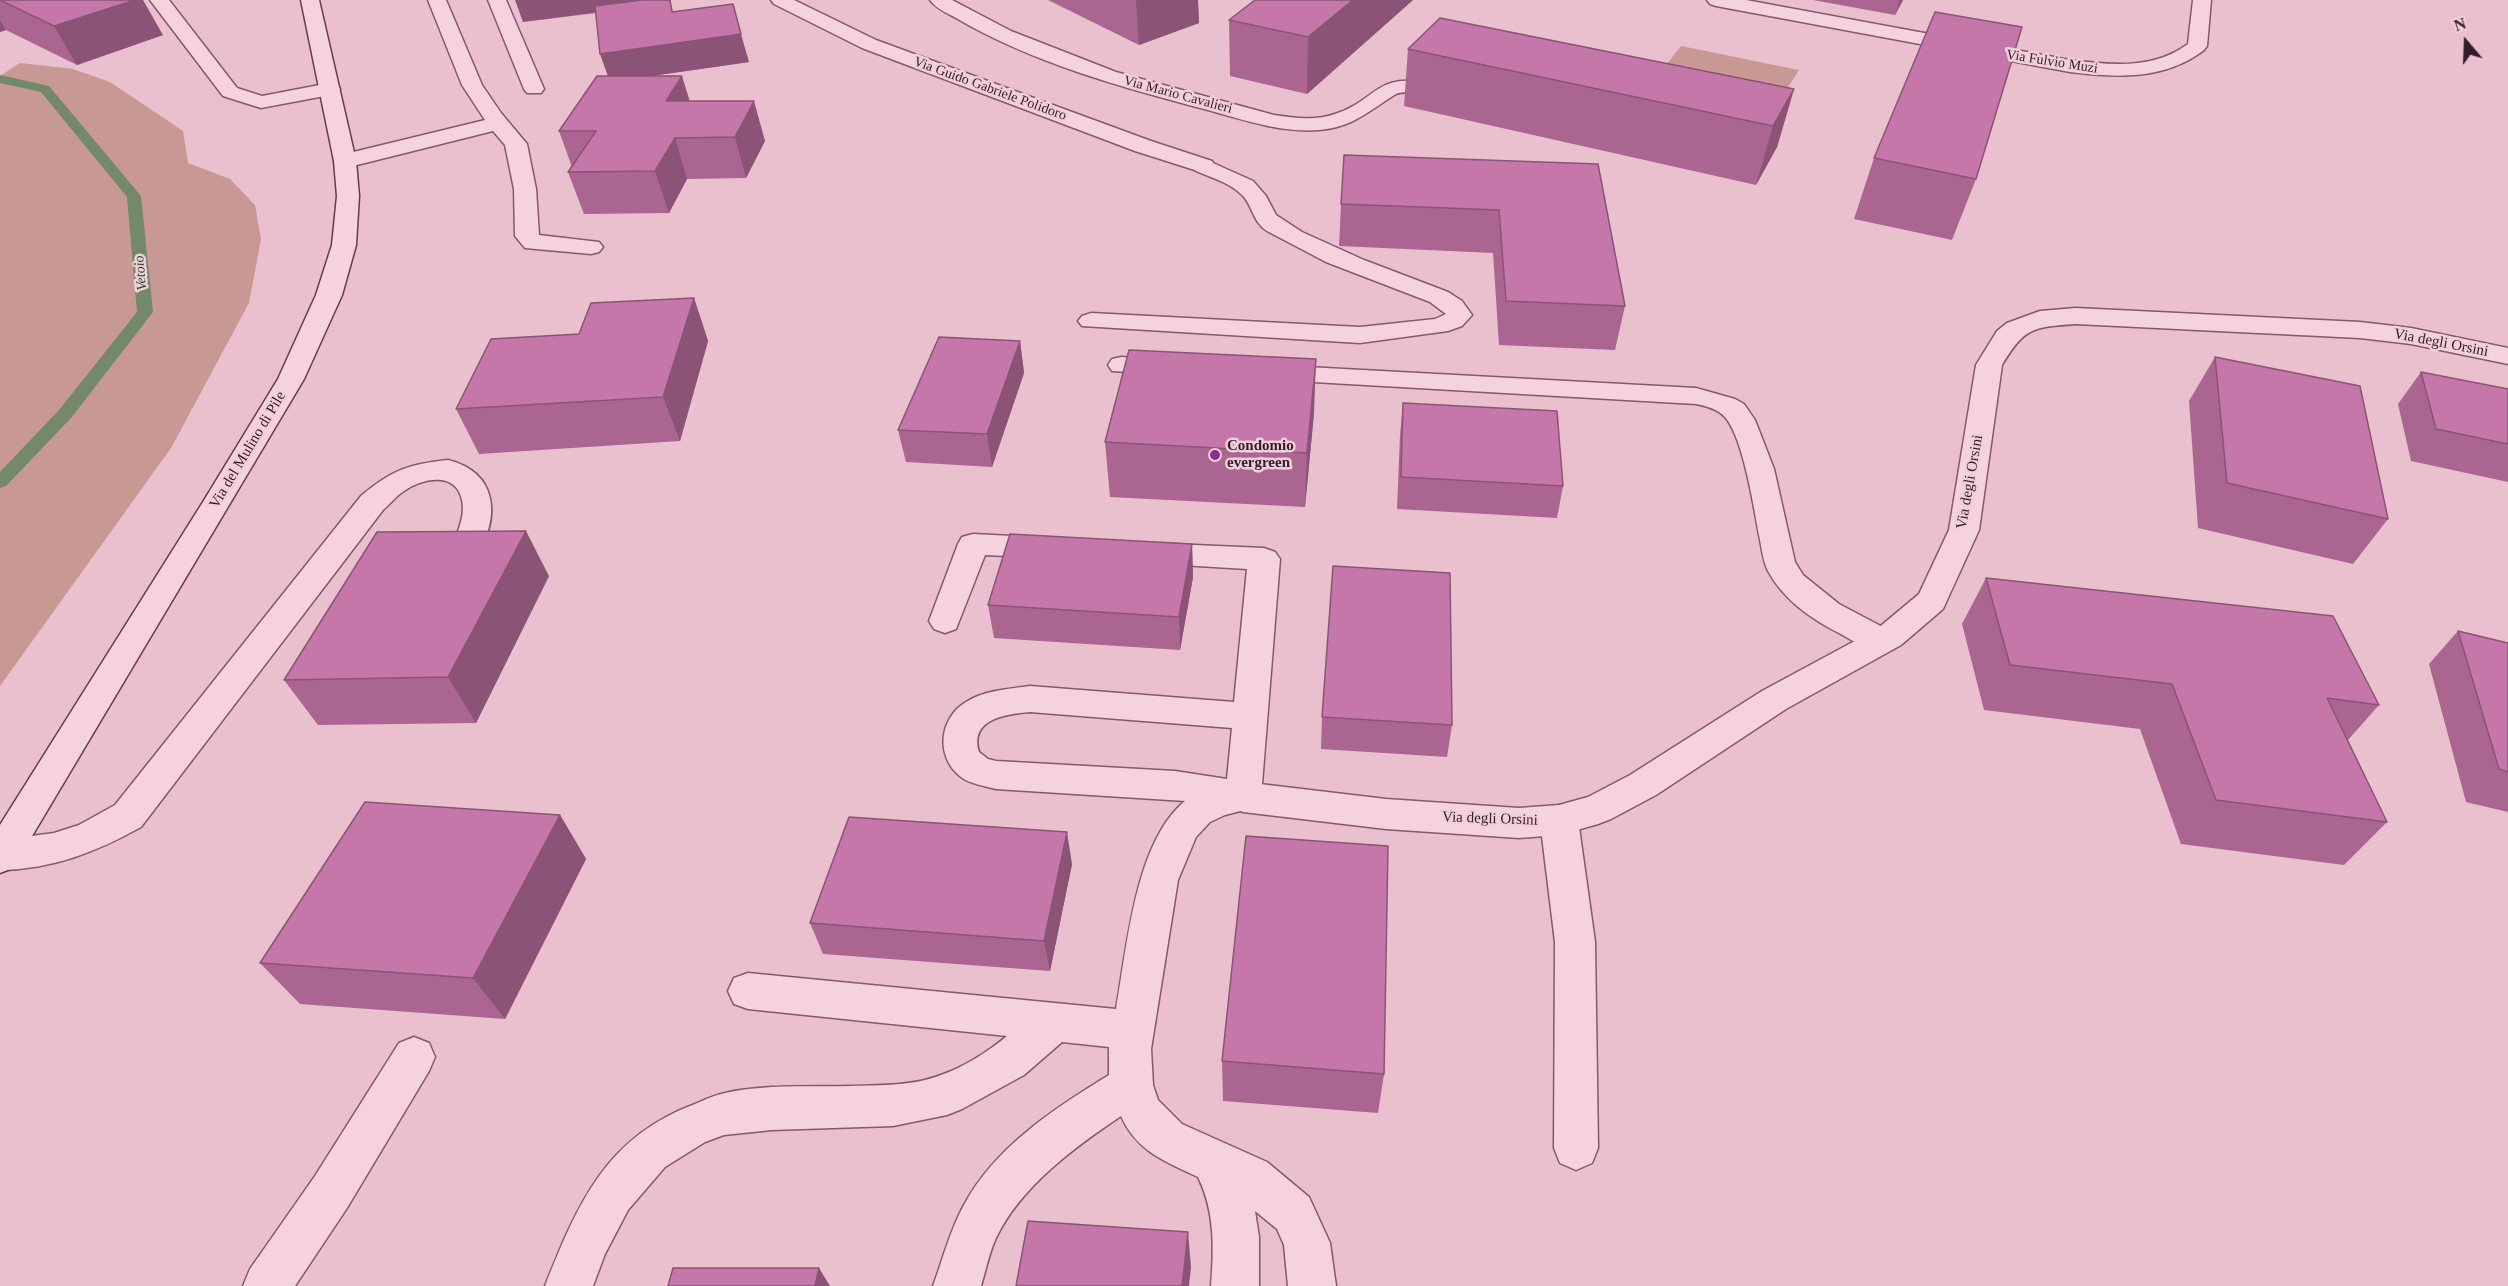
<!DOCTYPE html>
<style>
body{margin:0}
#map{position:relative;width:2508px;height:1286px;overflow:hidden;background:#eabfce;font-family:Georgia,serif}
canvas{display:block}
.north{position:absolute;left:2436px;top:12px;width:60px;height:60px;-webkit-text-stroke:4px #f2ceda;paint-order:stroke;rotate:341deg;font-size:16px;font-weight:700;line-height:24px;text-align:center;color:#321c29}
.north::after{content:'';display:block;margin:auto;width:21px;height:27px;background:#321c29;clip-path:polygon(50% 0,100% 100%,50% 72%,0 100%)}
</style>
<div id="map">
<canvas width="2508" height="1286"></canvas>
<div class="north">N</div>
</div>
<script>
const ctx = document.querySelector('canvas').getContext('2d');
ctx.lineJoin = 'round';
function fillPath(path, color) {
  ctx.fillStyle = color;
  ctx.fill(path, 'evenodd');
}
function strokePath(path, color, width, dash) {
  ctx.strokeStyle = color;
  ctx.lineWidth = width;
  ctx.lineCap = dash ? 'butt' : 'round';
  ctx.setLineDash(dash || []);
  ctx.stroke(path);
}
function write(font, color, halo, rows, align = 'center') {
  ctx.font = font + ' Georgia,serif';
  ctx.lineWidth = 5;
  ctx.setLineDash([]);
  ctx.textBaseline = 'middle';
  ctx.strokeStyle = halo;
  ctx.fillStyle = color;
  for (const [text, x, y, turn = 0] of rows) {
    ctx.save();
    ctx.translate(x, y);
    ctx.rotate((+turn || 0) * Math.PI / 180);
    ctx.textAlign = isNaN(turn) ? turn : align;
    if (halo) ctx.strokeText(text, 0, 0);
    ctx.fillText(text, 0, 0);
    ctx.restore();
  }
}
fillPath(new Path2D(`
 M1681,46L1799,70L1783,95L1662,70Z
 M20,63L73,69L110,82L183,131L188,163L230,179L255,205L261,239L249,303L171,448L0,686V76Z`), '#c79894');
fillPath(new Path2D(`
 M0,75L49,86L141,196L153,312L71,418L6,486L0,488V472L59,410L137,312L127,197L41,92L0,83Z`), '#73896a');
const lane = new Path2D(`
 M150,0H169L237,88L262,96L330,83L337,85L340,89L337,93L330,95L261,108L223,96Z
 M428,0H446L482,85L501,113L527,144L536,189L539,235L599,242L603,247L599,252L591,254L525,248L515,236L514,189L505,145L493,131L345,168L337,166L334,161L337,156L485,120L462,85Z
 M488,0H506L544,89L541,93H527L524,89Z
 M1204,159L1253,181L1266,196L1276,215L1302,232L1364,260L1448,292L1462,301L1472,315L1462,326L1448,331L1360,343L1082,326L1078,321L1082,316L1091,313L1360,327L1435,319L1446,314L1430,302L1326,262L1267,231C1253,222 1253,207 1243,196C1231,183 1212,178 1196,171L1193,166L1196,161Z
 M1121,357L1180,361L1184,367L1180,373L1171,375L1112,371L1108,365L1112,359Z
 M1270,365L1696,388L1735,399L1744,404L1755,420L1774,469L1795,562L1803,575L1839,604L1894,633L1898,641L1894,649C1874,655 1857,643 1839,633C1810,618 1784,600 1768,571C1763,561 1762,550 1760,540C1754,510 1744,439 1725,417C1718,409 1706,406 1696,404L1261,379L1257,373L1261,367Z
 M448,460C499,473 500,518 476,557L465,560L454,557L450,550C456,536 466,517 462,500C456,471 422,478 404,491C396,496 390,504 383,510L141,827C96,852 53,869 0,870V840L54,833L79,825L115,805L361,496C392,470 409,464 448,460Z
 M973,534L1052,538L1063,541L1067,548L1063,555L1052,558L985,555L956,629L945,633L934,629L929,621L958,544L962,537Z
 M1148,543L1264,548L1275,552L1280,559L1261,797L1256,807L1225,815L1210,822L1196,837L1178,880L1151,1049L1153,1085L1158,1100L1182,1124L1267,1162L1309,1197L1330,1243L1336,1286H1288L1284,1245L1277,1229L1255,1211L1259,1237V1286H1211C1214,1249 1215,1211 1198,1177C1166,1162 1136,1151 1121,1116C1075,1147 1021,1186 996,1238C989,1253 986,1270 981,1286H933C943,1259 950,1230 964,1205C995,1147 1055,1108 1109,1075V1047L1062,1042L1024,1075L962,1109L947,1115L893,1126L772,1130L724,1135L705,1142L665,1167L628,1210L605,1254L593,1286H545C578,1203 606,1137 695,1104C704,1100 715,1095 725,1093C765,1084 810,1087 851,1086C880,1085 914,1086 941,1075C964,1067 989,1051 1007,1036L748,1009L734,1004L728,991L734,978L748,973L1116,1009C1127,948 1135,842 1185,801L996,789C985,786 970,784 961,777C935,757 939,718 966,702C985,690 1009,689 1030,686L1234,702L1247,569L1148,563L1137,560L1133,553L1137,546ZM1030,712L1232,728L1227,779L1175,771L996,761L988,759L979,752C969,719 1006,714 1030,712Z
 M1559,805L1572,809L1578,820L1595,942L1598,1148L1592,1163L1576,1170L1560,1163L1554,1148L1555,942L1540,820L1546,809Z
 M414,1037L429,1043L435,1057L429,1071L347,1208L295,1286H243L250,1269L315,1176L399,1043Z`);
const street = new Path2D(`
 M771,0H794L876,40L1151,141L1212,161L1215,166L1212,171L1204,173L1135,151L862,48L774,4Z
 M930,0H952L1011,31L1116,72L1274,115C1294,118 1316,121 1335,114C1376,101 1377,71 1429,84L1432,88L1429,92C1418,95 1407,90 1396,94C1368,111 1354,127 1319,130C1280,133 1244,120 1208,110C1121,87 1033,63 956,18C947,13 935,8 930,0Z
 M1707,0H1746L2070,60C2111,65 2153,70 2188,44L2193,0H2211L2207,46L2204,50C2165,80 2117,78 2070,72L1716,6L1710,4Z
 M2076,308L2360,322L2411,328L2508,348V364L2411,344L2360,338L2076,324C2033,327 2025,327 2002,365L1979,530L1943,609L1901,645L1786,709L1656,795L1611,819L1598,824L1559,835L1519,838L1386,829L1243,812L1230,807L1225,797L1230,787L1243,782L1386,799L1519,808L1559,805L1588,797L1630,775L1762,691L1877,629L1919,594L1949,530L1976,365L1997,331L2007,323L2040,311Z`);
const secondary = new Path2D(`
 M301,0H319L356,161L359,196L356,245L342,295L304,379L13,868L0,873V825L203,502L278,379L316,295L332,245L337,196L334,161Z`);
strokePath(lane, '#82596e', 3);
strokePath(street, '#82596e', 3);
strokePath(secondary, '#633c51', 3);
fillPath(lane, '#f6d2de');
fillPath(street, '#f6d2de');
fillPath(secondary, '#f6d2de');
fillPath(new Path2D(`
 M0,0L163,35L77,65L6,30L0,32Z
 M670,0L673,12L749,62L651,76L689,101L765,141L746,178L687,179L669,213L584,214L568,172L572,167L559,131L608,76L596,13L523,22Z
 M1048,0H1198L1199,23L1139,45Z
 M1255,0H1413L1307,94L1230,76L1229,20Z
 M1813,0H1903L1895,15Z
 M1408,49L1794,89L1777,147L1756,185L1404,106Z
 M1874,158L1976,179L1952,240L1854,219Z
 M1598,164L1625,306L1615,350L1499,345L1493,253L1339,246L1341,204Z
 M694,298L708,341L680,441L479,454L456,409L579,334Z
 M1020,341L1024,373L992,467L906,462L898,430Z
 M2215,357L2388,519L2353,564L2198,528L2189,401Z
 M2421,372L2508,389V482L2411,461L2398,404Z
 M1403,403L1563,486L1557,518L1397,509L1400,435Z
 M1314,413L1305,507L1110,497L1105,442Z
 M1192,544L1193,577L1180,650L994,638L988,605Z
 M549,576L476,723L318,725L284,680Z
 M1986,578L2379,705L2348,740L2387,822L2344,865L2181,844L2140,729L1984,710L1962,624Z
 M2458,631L2508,643V812L2466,802L2429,664Z
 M1322,717L1452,725L1447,757L1321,749Z
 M560,815L586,859L505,1019L300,1004L260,963Z
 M1072,864L1050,971L823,954L810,923Z
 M1222,1061L1384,1074L1378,1113L1223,1101Z`), '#aa6691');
fillPath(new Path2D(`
 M135,0H143L163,35L77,65L54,26Z
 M515,0H642L643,6L523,22Z
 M1136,0H1198L1199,23L1139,45Z
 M1353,0H1413L1307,94L1308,37Z
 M1900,0H1903L1895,15Z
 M0,20L6,30L0,32Z
 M741,34L749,62L610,82L600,54Z
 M682,76L694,115L666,101Z
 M1794,89L1777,147L1756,185L1773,126Z
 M754,101L765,141L746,178L735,137Z
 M675,138L687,179L669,213L655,171Z
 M694,298L708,341L680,441L663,397Z
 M1020,341L1024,373L992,467L987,434Z
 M1316,359L1314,413L1305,507L1307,453Z
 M526,531L549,576L476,723L448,677Z
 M1192,544L1193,577L1180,650L1179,617Z
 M560,815L586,859L505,1019L473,978Z
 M1067,832L1072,864L1050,971L1044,941Z
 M1188,1232L1191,1267L1189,1286H1182Z
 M819,1268L830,1286H815Z`), '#8b5376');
const building = new Path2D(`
 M0,0H135L54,26Z
 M642,0H670L672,12L733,4L741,34L600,54L595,6Z
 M1255,0H1353L1308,37L1229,20Z
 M1935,12L2022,27L1976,179L1874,158Z
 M1440,18L1794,89L1773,126L1408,49Z
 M597,76H682L666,101H754L735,137L675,138L655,171L568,172L596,131H559Z
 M1344,155L1598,164L1625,306L1506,301L1499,210L1341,204Z
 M694,298L663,397L456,409L491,339L579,334L591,303Z
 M939,337L1020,341L987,434L898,430Z
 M1129,350L1316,359L1307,453L1105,442Z
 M2215,357L2360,386L2388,519L2227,483Z
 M2421,372L2508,389V444L2436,429Z
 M1403,403L1557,411L1563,486L1401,477Z
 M526,531L448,677L284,680L377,532Z
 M1010,534L1192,544L1179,617L988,605Z
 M1333,566L1450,573L1452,725L1322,717Z
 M1986,578L2333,616L2379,705L2327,698L2387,822L2216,800L2172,684L2010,665Z
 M2458,631L2508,643V772L2499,769Z
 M365,802L560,815L473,978L260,963Z
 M849,817L1067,832L1044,941L810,923Z
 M1246,836L1388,846L1384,1074L1222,1061Z
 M1028,1221L1188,1232L1182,1286H1016Z
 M673,1268H819L815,1286H668Z`);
fillPath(building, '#c677a9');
strokePath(building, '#8b5376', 1.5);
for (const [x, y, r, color] of [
 [1215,455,6,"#882d8d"]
]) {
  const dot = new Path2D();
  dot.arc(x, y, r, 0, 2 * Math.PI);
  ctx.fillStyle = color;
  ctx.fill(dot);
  strokePath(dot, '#f2ceda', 2);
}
write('14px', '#321c29', '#f2ceda', [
 ["Via Fulvio Muzi",2052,62,9],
 ["Via Guido Gabriele Polidoro",990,89,20],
 ["Via Mario Cavalieri",1178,95,15]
]);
write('italic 14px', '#30512c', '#f2ceda', [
 ["Vetoio",141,273,-95]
]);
write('15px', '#321c29', '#f2ceda', [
 ["Via degli Orsini",2441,343,11],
 ["Via del Mulino di Pile",248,450,-59],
 ["Via degli Orsini",1970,482,-80],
 ["Via degli Orsini",1490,819,2]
]);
write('bold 15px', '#321c29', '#f2ceda', [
 ["Condomio",1227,446],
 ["evergreen",1227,463]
], 'left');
</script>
